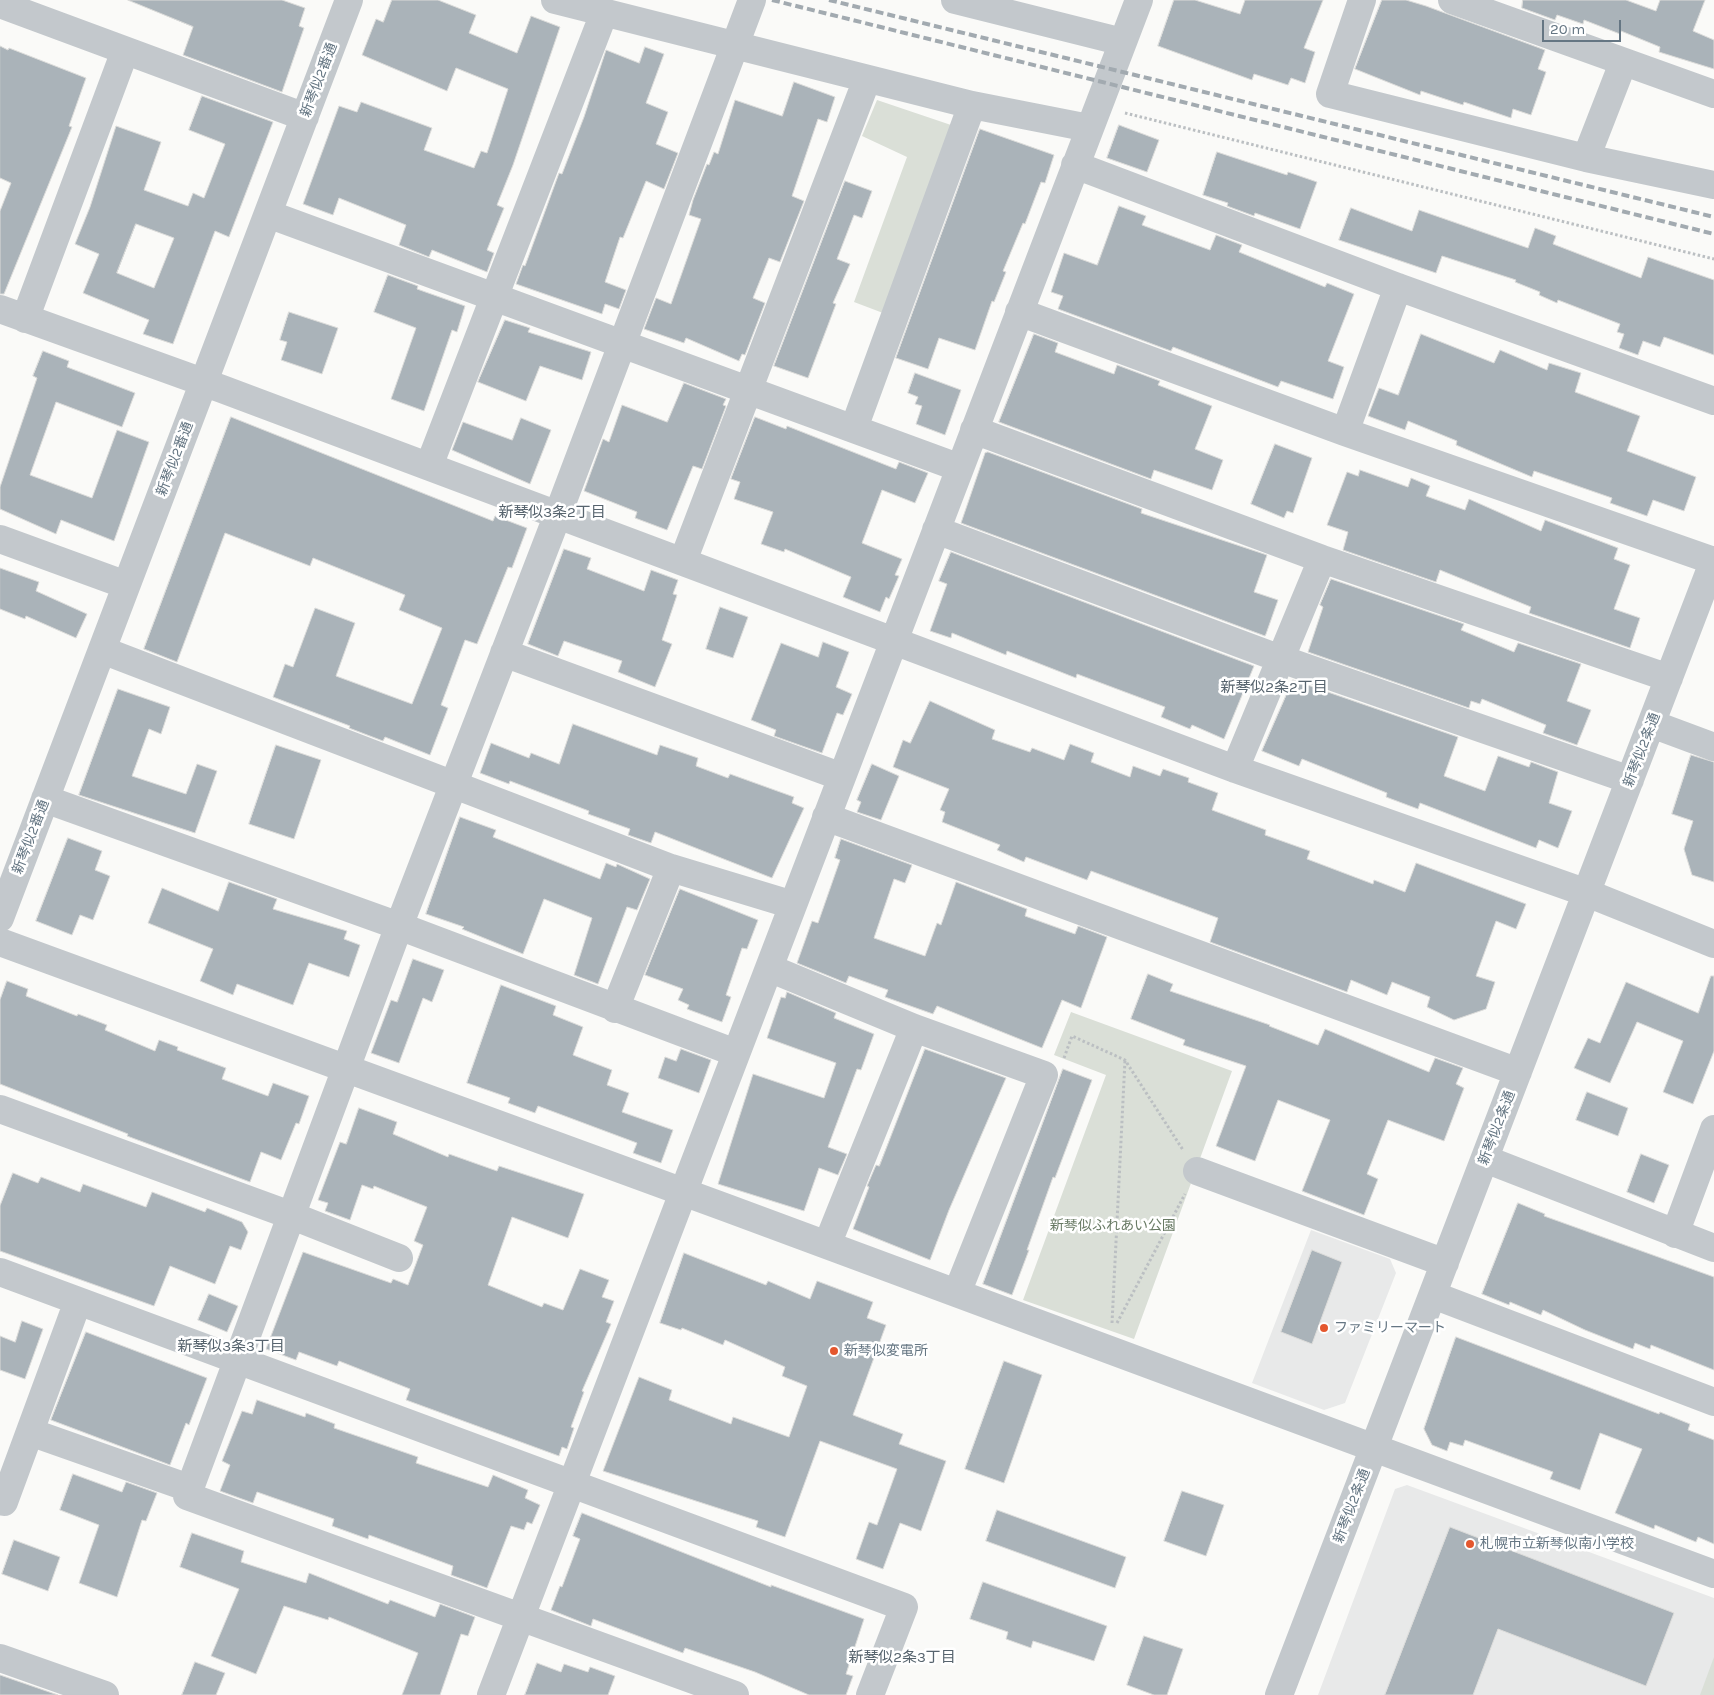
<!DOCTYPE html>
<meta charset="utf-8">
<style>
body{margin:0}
#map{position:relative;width:1714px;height:1695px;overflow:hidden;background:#fafaf8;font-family:Karla,sans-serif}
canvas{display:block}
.scale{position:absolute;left:1542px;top:20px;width:79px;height:22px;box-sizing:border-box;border:2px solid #657683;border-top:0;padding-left:6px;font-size:15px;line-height:18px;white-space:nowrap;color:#657683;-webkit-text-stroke:4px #fff;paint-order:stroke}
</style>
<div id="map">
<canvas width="1714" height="1695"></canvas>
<div class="scale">20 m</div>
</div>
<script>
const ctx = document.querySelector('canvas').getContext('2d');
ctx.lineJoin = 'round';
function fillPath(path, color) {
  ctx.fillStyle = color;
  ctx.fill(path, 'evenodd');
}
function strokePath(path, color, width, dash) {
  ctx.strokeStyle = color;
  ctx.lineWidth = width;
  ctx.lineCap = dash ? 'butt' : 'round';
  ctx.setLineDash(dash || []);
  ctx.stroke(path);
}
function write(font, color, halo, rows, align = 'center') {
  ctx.font = font + ' Karla,"Noto Sans JP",sans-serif';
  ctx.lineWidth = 5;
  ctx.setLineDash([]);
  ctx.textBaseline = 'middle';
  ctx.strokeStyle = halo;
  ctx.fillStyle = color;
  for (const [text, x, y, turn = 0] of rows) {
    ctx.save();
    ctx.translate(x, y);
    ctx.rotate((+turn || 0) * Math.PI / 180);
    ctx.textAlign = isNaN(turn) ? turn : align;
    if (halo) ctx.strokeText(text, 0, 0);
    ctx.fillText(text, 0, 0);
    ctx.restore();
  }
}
fillPath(new Path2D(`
 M1311,1230L1390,1259L1396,1273L1345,1403L1324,1410L1252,1383Z
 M1407,1485L1714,1598V1695H1318L1395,1489Z`), '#e8e9e9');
fillPath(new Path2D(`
 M877,100L954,126L883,313L854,302L907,157L862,136Z
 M1071,1012L1232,1071L1134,1339L1023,1300L1106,1075L1054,1055Z
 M1714,1657V1695H1700Z`), '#dadfd7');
const building = new Path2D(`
 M128,0H282L305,8L299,26L304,28L282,92L183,55L193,27Z
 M392,0H438L476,15L469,33L517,53L531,16L560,27L513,165L497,205L504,208L487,250L494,253L487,272L432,250L429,257L399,245L406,225L339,198L333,215L303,204L339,106L357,112L361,102L432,128L424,150L474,168L481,151L487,153L508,89L456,68L447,91L362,55L376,19L383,22Z
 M1174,0H1195L1240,14L1245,0H1323L1304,48L1315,52L1305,83L1291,78L1288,85L1254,74L1252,80L1158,46Z
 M1382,0H1406L1426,6L1545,50L1538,69L1546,72L1531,115L1513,109L1511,118L1464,102L1463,105L1421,91L1420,95L1355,69Z
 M1523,0H1626L1656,11L1660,0H1705L1693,31L1714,40V69L1659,52L1660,47L1621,31L1620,34L1584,20L1583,24L1557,15L1555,20L1522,8Z
 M0,46L8,50L9,48L86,78L69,126L72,127L4,294H0V211L11,183L0,178Z
 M645,47L664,54L646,103L668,112L656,144L678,153L664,189L646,181L623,238L620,237L605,282L626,290L619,309L605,304L602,314L516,284L523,265L525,266L559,173L562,174L584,117L606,50L639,63Z
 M794,82L835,97L827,122L818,119L792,196L804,201L780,262L769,258L753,298L765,303L745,355L742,354L739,361L686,338L684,343L644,329L656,298L671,304L701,219L689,215L693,200L707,164L709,165L714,152L718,154L735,100L782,116Z
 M202,96L273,122L229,237L215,231L173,344L143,334L149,320L83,293L99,254L75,244L90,207L116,126L161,142L144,190L188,206L193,193L204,198L225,144L189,130ZM136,224L174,238L154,288L117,273Z
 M1119,125L1159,140L1147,172L1107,158Z
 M980,129L1054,155L1045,183L1041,182L1025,224L1023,223L1003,271L1006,272L994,302L992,301L975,350L939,338L928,369L896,358Z
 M1217,152L1287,175L1288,172L1317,182L1300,229L1255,213L1254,216L1227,206L1228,203L1203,195Z
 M845,181L872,191L862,218L854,215L837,259L850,264L833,303L836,304L808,378L774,366Z
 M1119,206L1146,216L1142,225L1210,250L1216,235L1242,245L1239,252L1325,287L1327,283L1354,294L1328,361L1344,367L1333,399L1281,381L1278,387L1173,347L1171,351L1058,309L1063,296L1051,292L1064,253L1097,265Z
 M1351,208L1412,231L1419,210L1528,248L1535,228L1556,236L1553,244L1641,278L1648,257L1714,280V355L1664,337L1660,347L1643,341L1638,355L1619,348L1624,334L1617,332L1620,324L1558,300L1557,303L1539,295L1540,292L1515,282L1516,280L1442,256L1436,273L1339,240Z
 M388,275L418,286L417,289L465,306L457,332L452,330L424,411L391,399L416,328L374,312Z
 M289,312L338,328L322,374L281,360L287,342L280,340Z
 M505,320L530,328L528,332L591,352L582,380L540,366L526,401L478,382Z
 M1034,334L1058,343L1055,352L1114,374L1117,365L1160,381L1158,385L1212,406L1195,449L1223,460L1212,490L1154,470L1151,479L999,422Z
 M1421,334L1494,363L1500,350L1547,370L1549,363L1581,373L1575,392L1640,416L1627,451L1696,477L1684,511L1653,500L1647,516L1610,503L1612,498L1534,471L1532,477L1456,445L1457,441L1408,421L1405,430L1368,416L1379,388L1398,395Z
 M43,351L69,361L67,367L135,393L122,427L56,402L30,475L92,498L117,430L149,442L114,541L61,520L56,534L0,509V487L37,378L33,376Z
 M915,373L961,390L945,435L916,424L922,406L915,404L918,397L908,393Z
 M684,383L726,399L723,405L726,406L702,469L693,466L667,530L635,518L637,512L584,491L603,439L609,442L622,405L667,422Z
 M231,417L493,521L495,516L527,528L512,568L508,567L477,644L465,640L441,705L448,708L430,755L385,737L383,741L349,728L350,726L273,697L285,664L293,667L315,608L355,623L336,676L412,704L442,628L399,610L405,595L313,558L310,566L225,533L177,662L144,649Z
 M755,417L786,429L787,426L896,469L899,462L928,473L915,503L882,490L862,543L902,559L895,575L899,576L889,599L886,597L880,612L843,597L851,577L785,549L784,552L761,544L773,512L734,499L740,482L731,479Z
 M521,418L551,430L530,484L452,450L463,422L512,440Z
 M1275,444L1312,458L1293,513L1287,511L1284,518L1251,504Z
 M988,452L1142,509L1141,513L1267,555L1254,592L1278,600L1266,634L1265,636L961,523L985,453Z
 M1360,470L1408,487L1411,478L1430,486L1426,496L1465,510L1469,499L1541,531L1545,520L1618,548L1614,559L1630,565L1614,609L1640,618L1630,648L1529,613L1531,607L1440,570L1436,582L1343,550L1348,532L1327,525L1347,472L1358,476Z
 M564,549L591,558L587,569L644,591L651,570L678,580L673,594L677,595L662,640L672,644L655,687L618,672L622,661L564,641L558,656L528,644Z
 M951,552L1254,666L1224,739L1192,725L1190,729L1161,717L1165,707L1077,674L1076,678L1007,651L1006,655L952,633L951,638L930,631L947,584L939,581Z
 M0,568L39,582L36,591L87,614L76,638L26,616L25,619L0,609Z
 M1331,579L1464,624L1461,630L1514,652L1518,643L1581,664L1567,701L1591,710L1577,745L1543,733L1546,725L1482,699L1480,704L1471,701L1469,708L1308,652L1323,607L1320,605Z
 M720,607L748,617L733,658L706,649Z
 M823,642L849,652L836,687L852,694L843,715L837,713L822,753L774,736L776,730L751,720L781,643L818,657Z
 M1293,680L1458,737L1444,776L1485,791L1498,756L1529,767L1531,762L1558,772L1549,803L1572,811L1558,848L1539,840L1536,848L1420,803L1418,809L1386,797L1387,793L1302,759L1299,766L1262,751Z
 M118,689L170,707L161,734L149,729L132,776L186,794L197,764L217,771L195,833L79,795Z
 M930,701L995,730L992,739L1030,752L1032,748L1064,760L1070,744L1094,753L1091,762L1130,777L1133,766L1160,776L1163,769L1189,778L1188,782L1218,793L1212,810L1266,830L1265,835L1310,851L1307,859L1373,884L1374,880L1405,892L1416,863L1526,904L1516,929L1496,921L1476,976L1495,982L1486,1009L1454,1020L1427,1007L1430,997L1392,982L1387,995L1351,980L1347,992L1210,942L1218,918L1091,871L1087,880L1026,857L1024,862L997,850L1000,845L942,822L945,812L940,810L949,789L893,767L903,740L910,743Z
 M573,724L657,755L660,745L698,758L696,766L728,778L730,774L794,797L792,803L804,808L772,878L655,832L651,843L628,835L630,829L588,814L589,811L510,781L509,784L480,773L491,743L529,758L531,753L559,764Z
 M276,745L321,760L294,839L249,824Z
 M1691,755L1714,762V882L1692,875L1684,849L1693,821L1672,814Z
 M872,764L899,776L881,820L857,812L861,802L857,800Z
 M460,817L496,830L493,837L600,879L606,863L616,867L617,864L650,879L637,910L627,907L598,984L574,975L592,918L544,899L523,954L462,929L464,927L426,914Z
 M68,838L102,851L95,870L110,876L93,920L80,915L72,935L36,921Z
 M841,839L912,865L905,883L894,879L874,938L925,956L937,923L941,925L956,882L1027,909L1025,916L1075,934L1078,926L1107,937L1081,1008L1062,1000L1042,1048L937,1006L933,1014L885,997L888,990L849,976L846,983L797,963L812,921L818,923L840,860L835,858Z
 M229,882L277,899L273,909L347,931L344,939L360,945L349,977L309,963L293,1005L237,984L233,995L200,981L213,949L148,923L162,888L218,911Z
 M680,889L758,920L747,949L742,948L726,995L731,997L722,1022L687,1009L689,1005L678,1000L683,989L645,975Z
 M413,959L444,970L432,1002L423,998L399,1063L371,1053L391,1000L397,1002Z
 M1148,974L1173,984L1170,991L1270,1025L1269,1026L1318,1045L1325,1029L1429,1072L1435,1058L1463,1068L1456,1084L1464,1088L1444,1141L1388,1120L1367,1174L1378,1179L1364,1215L1302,1191L1330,1120L1278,1100L1255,1161L1216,1146L1246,1066L1183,1045L1185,1040L1131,1019Z
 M1711,976H1714V1051L1693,1104L1663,1092L1683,1041L1637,1022L1610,1083L1574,1068L1588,1038L1600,1043L1626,982L1698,1013Z
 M7,981L28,989L26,996L77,1016L78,1014L107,1025L105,1030L155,1051L159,1040L178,1047L177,1050L226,1068L222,1079L268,1096L273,1083L309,1096L299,1124L296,1123L281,1160L261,1152L250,1182L127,1136L128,1134L0,1084V1000Z
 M501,985L556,1006L553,1015L583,1027L573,1055L612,1070L607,1085L629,1093L622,1112L673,1130L661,1163L633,1153L637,1143L538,1106L535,1113L508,1103L510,1098L467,1083Z
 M787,992L836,1013L834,1018L874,1034L861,1070L857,1069L828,1147L847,1154L838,1175L819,1168L804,1211L718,1184L753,1074L824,1098L836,1063L767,1038L781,997L785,998Z
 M681,1049L711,1060L699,1093L658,1078L665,1057L676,1061Z
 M925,1049L1006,1078L949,1210L930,1260L853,1229L869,1187L867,1186L876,1165L879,1166Z
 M1063,1069L1092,1080L1055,1178L1053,1177L1027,1250H1029L1012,1295L983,1284Z
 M1587,1092L1628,1108L1618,1136L1576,1120Z
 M359,1108L397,1122L393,1134L448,1157L449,1154L497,1171L499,1166L584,1194L568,1238L512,1217L488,1285L542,1307L544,1303L563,1310L580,1269L609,1280L602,1297L614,1301L606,1322L611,1324L582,1391L584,1392L571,1427L574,1428L567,1449L562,1447L559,1456L406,1400L410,1389L339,1361L337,1366L299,1352L296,1360L266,1349L303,1252L391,1283L393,1279L408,1285L423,1245L414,1241L427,1207L374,1186L373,1189L362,1185L350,1220L325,1211L328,1203L318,1200L340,1142L346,1144Z
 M1641,1154L1669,1165L1654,1203L1627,1192Z
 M13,1173L38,1183L41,1177L80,1192L83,1184L146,1207L152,1192L205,1212L207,1208L242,1222L248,1232L241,1250L230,1246L215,1284L170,1266L154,1306L0,1251V1206Z
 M1518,1203L1545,1214L1544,1216L1714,1277V1370L1651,1345L1650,1349L1635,1343L1633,1349L1585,1330L1543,1310L1541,1315L1510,1302L1509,1305L1482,1294Z
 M1312,1250L1342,1262L1312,1344L1281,1332Z
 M684,1253L766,1285L768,1281L810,1299L817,1281L873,1302L867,1318L886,1325L853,1415L903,1434L899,1444L946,1461L921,1531L900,1523L883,1569L856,1559L869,1522L877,1525L897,1469L820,1441L785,1537L756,1527L758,1521L603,1471L639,1377L672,1390L669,1400L731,1424L733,1417L789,1437L807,1386L782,1376L785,1367L725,1340L723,1345L682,1328L681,1330L660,1323Z
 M209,1294L238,1306L227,1332L198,1320Z
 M22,1321L43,1329L25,1379L0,1370V1336L15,1342Z
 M86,1332L207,1378L189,1425L186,1423L170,1465L51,1420Z
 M1456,1337L1659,1414L1660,1412L1690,1424L1688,1430L1714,1440V1544L1698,1537L1696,1542L1655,1525L1654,1529L1615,1513L1642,1449L1600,1433L1580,1490L1550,1479L1553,1472L1465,1440L1463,1446L1450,1442L1447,1451L1432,1445L1424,1429Z
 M1004,1361L1042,1375L1004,1483L965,1469Z
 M257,1400L305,1417L306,1413L335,1424L334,1428L418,1457L416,1463L488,1487L493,1475L528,1490L525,1498L540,1505L532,1524L527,1522L524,1530L511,1526L487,1588L451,1575L453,1566L369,1535L368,1539L332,1526L334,1519L257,1492L253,1503L220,1491L230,1465L222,1461L242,1411L252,1414Z
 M73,1474L122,1492L126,1482L157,1493L146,1521L142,1520L117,1597L79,1583L99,1525L60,1510Z
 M1182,1491L1224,1505L1206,1556L1164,1541Z
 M997,1510L1126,1557L1115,1588L986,1541Z
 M582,1513L771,1587V1585L864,1619L846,1674L853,1676L846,1695H809L755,1672L685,1648L683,1653L593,1619L591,1626L551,1610L560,1586L562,1587L580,1539L573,1536Z
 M1450,1527L1674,1613L1646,1686L1498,1629L1473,1695H1385Z
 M192,1533L244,1551L241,1562L306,1583L309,1573L388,1604L390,1600L435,1617L440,1604L475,1617L468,1636L461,1634L440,1695H402L418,1653L329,1617L328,1620L284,1606L256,1674L211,1656L239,1589L180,1567Z
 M14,1540L60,1557L48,1591L2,1574Z
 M983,1582L1107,1626L1094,1661L1033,1641L1031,1648L1006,1639L1008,1632L970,1619Z
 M1144,1636L1183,1649L1167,1695H1154L1127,1685Z
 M195,1662L225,1673L216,1695H182Z
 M537,1663L561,1672L564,1664L588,1672L590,1667L615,1676L608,1695H525Z
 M0,1675L58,1695H0Z`);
fillPath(building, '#aab3b9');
strokePath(building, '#dcdcda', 1);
strokePath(new Path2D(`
 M1125,113L1714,259
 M1064,1058L1072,1036L1125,1060L1183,1150
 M1112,1323L1125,1060
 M1117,1323L1185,1194`), '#bbbfc2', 3, [2.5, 2.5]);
strokePath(new Path2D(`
 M555,0L972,105L1089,128
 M955,0L1123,42L1139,0
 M1362,0L1330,94L1586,158L1714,185
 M1452,0L1714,94
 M0,4L305,117
 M1586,158L1623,63
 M1075,165L1398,287L1714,401
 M268,214L960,468
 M0,309L222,389L1235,769L1587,893L1714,944
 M1019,312L1345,432L1714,561
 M25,319L125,51
 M854,428L972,105
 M974,430L1322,559L1669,678
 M1345,432L1398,287
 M429,466L604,13
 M936,530L1281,659L1630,780
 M0,539L126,585
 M683,561L867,79
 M102,650L671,868L793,905
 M504,653L842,777
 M1652,724L1714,747
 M1235,769L1322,559
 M45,799L399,926L736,1053
 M826,817L1518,1072
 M0,918L349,0
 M0,942L727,1208L1714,1574
 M769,968L914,1028L1044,1075L957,1293
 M615,1009L671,868
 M0,1109L290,1215L399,1258
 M1485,1159L1714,1248
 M1197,1171L1445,1263
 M1675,1234L1714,1129
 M827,1245L914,1028
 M0,1272L904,1607L870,1695
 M1433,1295L1714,1402
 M30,1432L189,1488
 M0,1501L4,1502L78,1301
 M0,1658L105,1695
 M491,1695L1123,42
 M735,1695L187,1496L399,926L558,514L752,0
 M1279,1695L1714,560`), '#c3c8cc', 28);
strokePath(new Path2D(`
 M772,0L1714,234
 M829,0L1714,217`), '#a2aab0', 4, [8, 4]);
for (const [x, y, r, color] of [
 [1324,1328,5,"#e4572e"],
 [834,1351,5,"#e4572e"],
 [1470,1544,5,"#e4572e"]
]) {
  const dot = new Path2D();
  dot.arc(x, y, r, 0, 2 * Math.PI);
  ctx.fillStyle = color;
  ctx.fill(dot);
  strokePath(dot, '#fff', 2);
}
write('14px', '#657683', '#fff', [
 ["新琴似2番通",319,80,-69],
 ["新琴似2番通",175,459,-69],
 ["新琴似2条通",1642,750,-69],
 ["新琴似2番通",31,837,-69],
 ["新琴似2条通",1497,1128,-69],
 ["新琴似2条通",1352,1506,-69]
]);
write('14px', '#687a64', '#fff', [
 ["新琴似ふれあい公園",1113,1226]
]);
write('14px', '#657683', '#fff', [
 ["ファミリーマート",1334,1328],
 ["新琴似変電所",844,1351],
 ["札幌市立新琴似南小学校",1480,1544]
], 'left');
write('15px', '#57646e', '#fff', [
 ["新琴似3条2丁目",552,513],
 ["新琴似2条2丁目",1274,688],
 ["新琴似3条3丁目",231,1347],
 ["新琴似2条3丁目",902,1658]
]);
</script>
